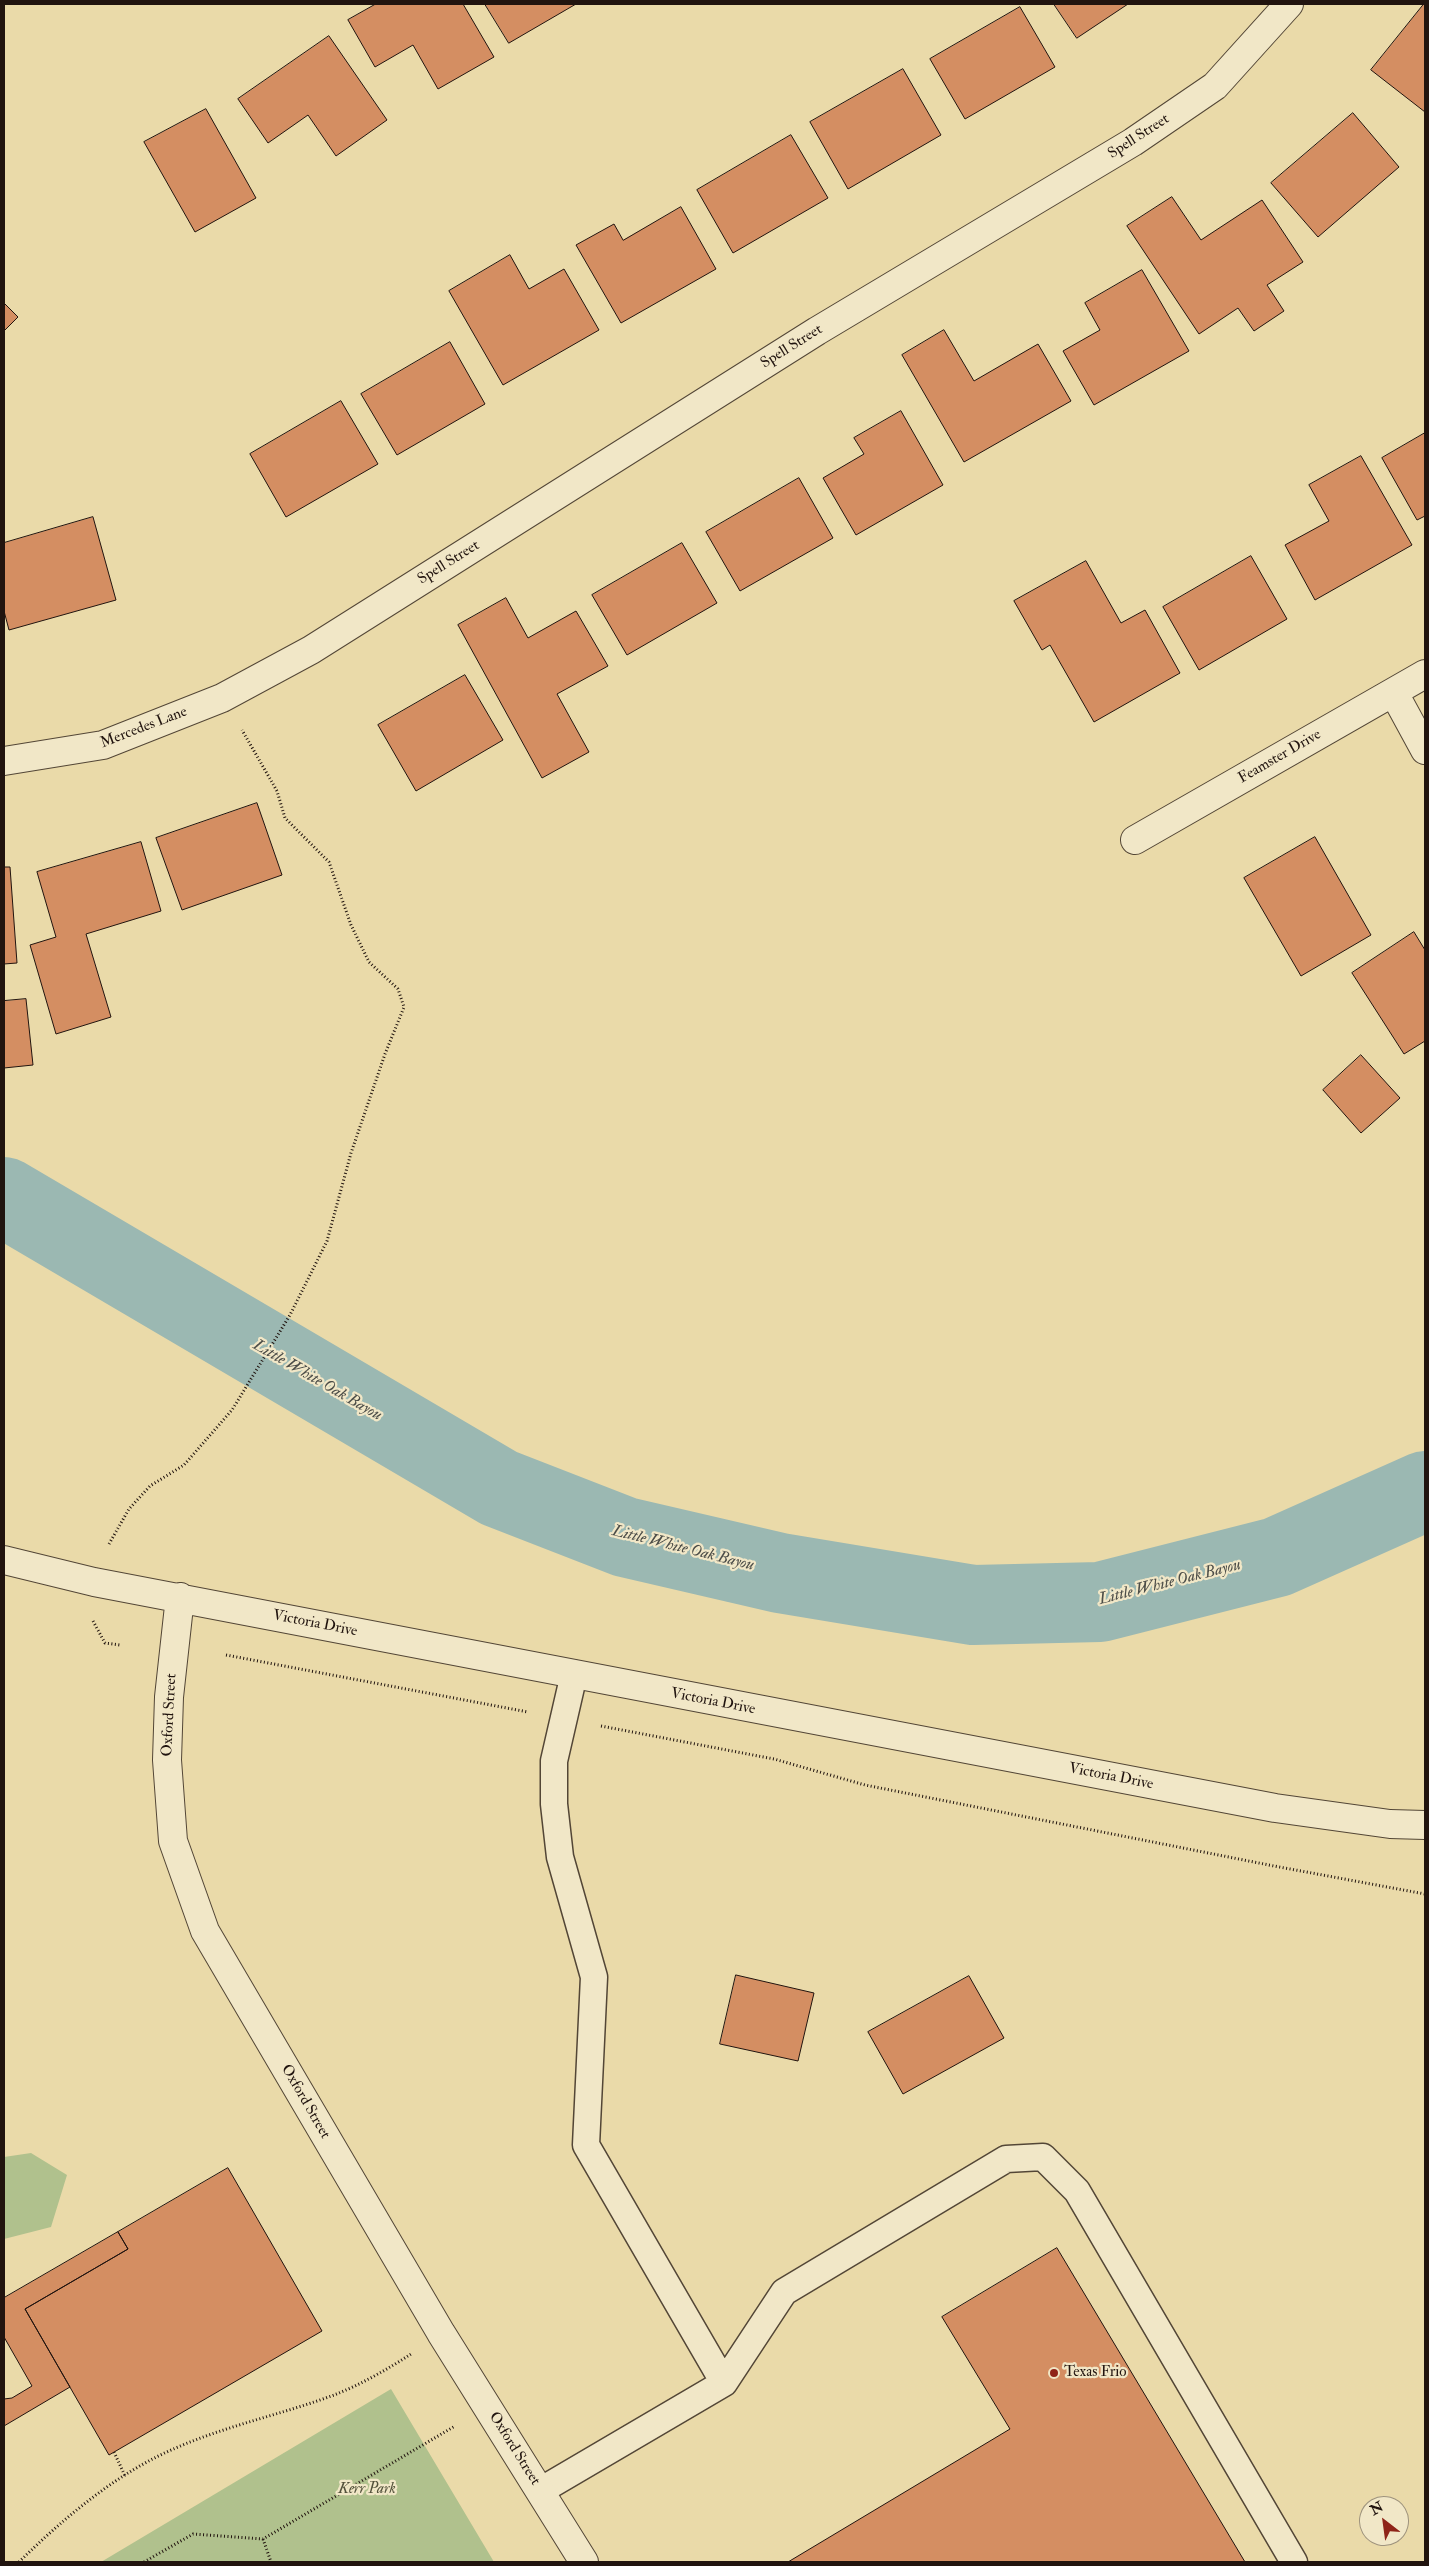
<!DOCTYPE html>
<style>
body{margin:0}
#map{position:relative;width:1429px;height:2566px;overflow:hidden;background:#eadaa9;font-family:"IM FELL Double Pica",serif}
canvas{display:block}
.frame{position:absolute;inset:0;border:5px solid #21140f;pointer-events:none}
.north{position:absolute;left:1359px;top:2496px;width:50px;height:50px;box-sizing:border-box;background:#f1e7c7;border:1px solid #9e937d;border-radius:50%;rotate:330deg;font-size:14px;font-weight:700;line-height:20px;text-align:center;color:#21140f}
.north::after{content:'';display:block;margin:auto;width:18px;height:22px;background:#8f2418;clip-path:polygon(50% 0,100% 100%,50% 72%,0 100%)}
</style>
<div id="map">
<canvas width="1429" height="2566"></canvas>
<div class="frame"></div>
<div class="north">N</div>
</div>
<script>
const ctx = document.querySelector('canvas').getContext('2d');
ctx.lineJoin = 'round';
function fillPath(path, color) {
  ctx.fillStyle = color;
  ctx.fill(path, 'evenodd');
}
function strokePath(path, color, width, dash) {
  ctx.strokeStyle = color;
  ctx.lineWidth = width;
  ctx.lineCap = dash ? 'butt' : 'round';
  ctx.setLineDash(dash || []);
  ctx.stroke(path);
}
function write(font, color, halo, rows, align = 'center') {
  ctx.font = font + ' "IM FELL Double Pica",serif';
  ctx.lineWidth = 4.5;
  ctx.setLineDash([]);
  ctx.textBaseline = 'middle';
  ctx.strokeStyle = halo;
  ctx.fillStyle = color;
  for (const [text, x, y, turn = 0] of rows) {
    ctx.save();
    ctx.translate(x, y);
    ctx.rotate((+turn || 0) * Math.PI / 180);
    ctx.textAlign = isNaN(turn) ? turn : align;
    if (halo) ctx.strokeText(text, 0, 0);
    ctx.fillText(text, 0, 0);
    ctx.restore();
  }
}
fillPath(new Path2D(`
 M31,2153L67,2175L51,2227L4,2239V2157Z
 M391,2389L494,2562H101Z`), '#b0c18d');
strokePath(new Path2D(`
 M4,1197L499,1488L625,1537L780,1573L973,1605L1100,1602L1277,1557L1425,1491`), '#9bb8b2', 80);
const building = new Path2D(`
 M376,4H463L494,57L438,89L413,45L375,67L348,20Z
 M485,4H576L509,43Z
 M1054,4H1128L1077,38Z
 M1424,4H1425V112L1371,70Z
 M1020,7L1055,67L965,119L930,59Z
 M329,36L387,120L336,156L308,115L268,143L238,99Z
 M903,69L941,135L848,189L810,122Z
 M206,109L256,198L195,232L144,142Z
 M1353,113L1399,167L1318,237L1271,183Z
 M791,135L828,198L733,253L697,190Z
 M1172,197L1201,240L1262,200L1303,262L1267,285L1284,311L1254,331L1238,308L1199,334L1127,226Z
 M681,207L716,269L621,323L576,245L614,224L623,240Z
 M510,255L529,289L564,269L599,330L503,385L449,291Z
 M1142,270L1189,351L1094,405L1063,351L1100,330L1085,303Z
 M4,303L18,317L4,331Z
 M944,330L974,381L1038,344L1071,401L964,462L902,355Z
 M450,342L485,404L397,455L361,394Z
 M341,401L378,464L286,517L250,454Z
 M901,411L943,485L856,535L823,478L864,454L854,438Z
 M1425,433V516L1417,520L1382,458Z
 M1361,456L1412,545L1315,600L1285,545L1329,521L1309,485Z
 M799,478L833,538L740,591L706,532Z
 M93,517L116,600L9,630L4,611V543Z
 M682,543L717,603L627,655L592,595Z
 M1251,556L1287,619L1199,670L1163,607Z
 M1086,561L1121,623L1145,610L1180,673L1094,722L1050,645L1042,650L1014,601Z
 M506,598L528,638L576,611L608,666L557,694L589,752L542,778L458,625Z
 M465,675L503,740L416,791L378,725Z
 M257,803L282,875L182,910L156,838Z
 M1315,837L1371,935L1301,976L1244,878Z
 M141,842L161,911L86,934L111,1017L56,1034L30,945L56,937L37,872Z
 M4,867H10L17,963L4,964Z
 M1414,932L1425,950V1041L1404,1054L1352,973Z
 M26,999L33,1065L4,1068V1001Z
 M1361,1055L1400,1098L1361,1133L1323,1090Z
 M736,1975L814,1993L798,2061L720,2044Z
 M969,1976L1004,2038L903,2094L868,2032Z
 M228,2168L322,2331L109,2455L25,2309L128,2249L118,2232Z
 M118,2232L128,2249L25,2309L70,2387L4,2426V2399L12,2398L32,2386L4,2337V2298Z
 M1057,2248L1245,2562H788L1010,2429L942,2317Z`);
fillPath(building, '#d48e62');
strokePath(building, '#21140f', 1);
const service = new Path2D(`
 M574,1674L554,1761V1804L560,1857L594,1977L586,2145L724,2383
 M540,2491L724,2383L784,2292L1006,2159L1043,2157L1077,2191L1294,2562`);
const minor = new Path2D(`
 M1394,693L1425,750
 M4,761L103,745L222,698L311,650L817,331L1133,142L1215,86L1289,4
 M1135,840L1425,674`);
const tertiary = new Path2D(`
 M4,1560L94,1582L1275,1808L1390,1824L1425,1825
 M180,1597L169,1697L167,1760L173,1841L205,1931L441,2333L584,2562`);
strokePath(service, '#534636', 29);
strokePath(minor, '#534636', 30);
strokePath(tertiary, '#534636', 30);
strokePath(new Path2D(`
 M109,1544L129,1509L150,1486L184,1465L232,1410L290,1315L327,1241L351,1153L385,1054L404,1007L398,989L369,962L351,925L329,862L285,818L277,791L242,730
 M93,1621L105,1643L120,1645
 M226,1655L528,1712
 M601,1726L774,1759L865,1785L1274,1866L1425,1894
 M114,2452L125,2476
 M263,2539L271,2562
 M19,2562C65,2517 118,2472 178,2447C229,2425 283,2414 334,2395C360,2385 388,2369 411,2354
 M144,2562L193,2534L263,2539L455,2426`), '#21140f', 3, [1, 2.5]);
strokePath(service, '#f1e7c7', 26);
strokePath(minor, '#f1e7c7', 28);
strokePath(tertiary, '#f1e7c7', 28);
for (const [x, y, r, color] of [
 [1054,2373,5,"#8f2418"]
]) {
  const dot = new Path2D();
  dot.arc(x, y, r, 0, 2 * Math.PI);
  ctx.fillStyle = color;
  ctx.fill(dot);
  strokePath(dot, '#f1e7c7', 2);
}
write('15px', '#21140f', '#f1e7c7', [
 ["Spell Street",1139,137,-33],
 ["Spell Street",792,347,-32],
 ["Spell Street",449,563,-32],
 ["Mercedes Lane",144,728,-21],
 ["Feamster Drive",1280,757,-30],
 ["Victoria Drive",315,1624,11],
 ["Victoria Drive",713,1702,11],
 ["Oxford Street",170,1715,-87],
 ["Victoria Drive",1111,1777,11],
 ["Oxford Street",305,2102,60],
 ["Oxford Street",514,2449,58]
]);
write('15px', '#21140f', '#f1e7c7', [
 ["Texas Frio",1064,2373]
], 'left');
write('italic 15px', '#53513b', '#f1e7c7', [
 ["Kerr Park",367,2490]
]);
write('italic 16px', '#4c4d48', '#f1e7c7', [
 ["Little White Oak Bayou",317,1381,30],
 ["Little White Oak Bayou",683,1549,14],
 ["Little White Oak Bayou",1170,1583,-14]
]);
</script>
